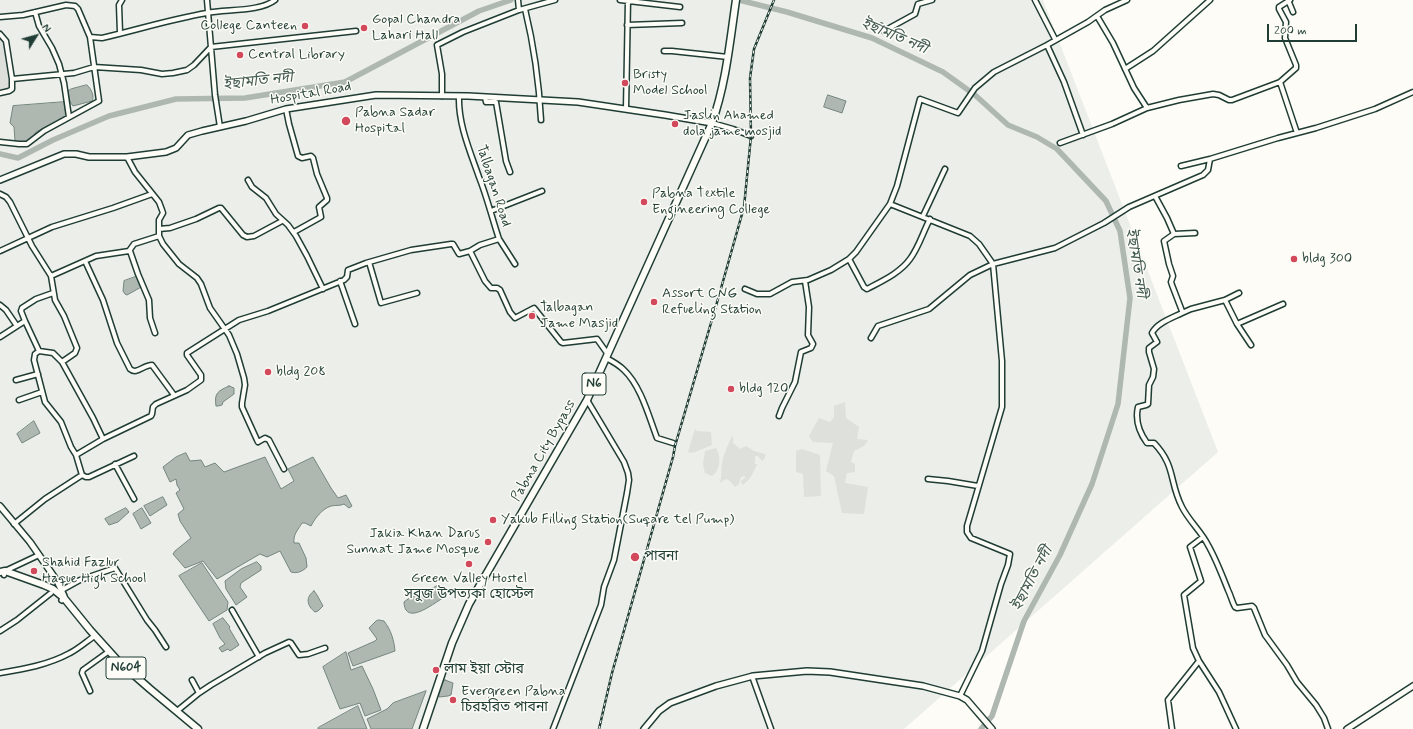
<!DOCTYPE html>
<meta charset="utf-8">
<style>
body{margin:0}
#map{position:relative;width:1413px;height:729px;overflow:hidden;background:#fdfcf7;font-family:Mynerve,sans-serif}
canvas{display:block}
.north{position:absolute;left:16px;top:16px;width:40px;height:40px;-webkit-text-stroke:3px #fdfcf7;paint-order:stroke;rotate:53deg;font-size:11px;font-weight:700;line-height:16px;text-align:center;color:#1f3d34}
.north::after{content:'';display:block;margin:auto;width:14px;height:18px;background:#1f3d34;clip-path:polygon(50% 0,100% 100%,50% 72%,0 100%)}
.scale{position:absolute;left:1267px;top:24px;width:90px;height:18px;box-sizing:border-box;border:2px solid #1f3d34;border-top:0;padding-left:5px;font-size:12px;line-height:14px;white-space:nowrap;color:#1f3d34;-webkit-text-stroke:3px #fdfcf7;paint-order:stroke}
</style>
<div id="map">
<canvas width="1413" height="729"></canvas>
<div class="north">N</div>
<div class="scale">200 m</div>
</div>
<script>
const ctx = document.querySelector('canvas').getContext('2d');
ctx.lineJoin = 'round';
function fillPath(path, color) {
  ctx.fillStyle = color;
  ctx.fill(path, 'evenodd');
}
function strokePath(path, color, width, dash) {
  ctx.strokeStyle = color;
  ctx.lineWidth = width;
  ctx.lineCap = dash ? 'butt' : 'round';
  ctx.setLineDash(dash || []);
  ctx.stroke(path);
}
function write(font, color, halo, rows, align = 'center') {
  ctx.font = font + ' Mynerve,"Noto Sans Bengali",sans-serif';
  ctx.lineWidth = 3;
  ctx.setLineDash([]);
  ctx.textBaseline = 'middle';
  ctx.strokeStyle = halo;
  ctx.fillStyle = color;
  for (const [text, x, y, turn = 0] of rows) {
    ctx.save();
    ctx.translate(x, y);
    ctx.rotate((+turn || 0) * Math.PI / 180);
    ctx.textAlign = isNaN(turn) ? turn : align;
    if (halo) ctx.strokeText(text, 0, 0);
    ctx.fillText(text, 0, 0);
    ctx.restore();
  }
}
fillPath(new Path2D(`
 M0,0H1043L1218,452L904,729H0Z`), '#eceee9');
fillPath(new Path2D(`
 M0,39H2L10,89L0,91Z
 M845,402L846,418L859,427L857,439L868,440L864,446L854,451L851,462L855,464V472L847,473L845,483L868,487L864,514L842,513L834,476L826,471L833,443L813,442L809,436L819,418L830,422L834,417V406Z
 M696,429V431L711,432L712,445L693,453L688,452L694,432Z
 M733,435V443L740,449L746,446L754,451L765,454V458L762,461L758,456H755V464H757C754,471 750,481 742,485L741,481L745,478V476L741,477L739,484L735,487L730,481L726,479L720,483C722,476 721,470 722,463C724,453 728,444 733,435Z
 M716,448C721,457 721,470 712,476L705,473L703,464L705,451Z
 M802,449L820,455L821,496L804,497L803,474L796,472V451Z`), '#dde0db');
const water = new Path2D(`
 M87,85C91,88 95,97 92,101L73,106L70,102L68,91L71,89Z
 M828,95L846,101L842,113L824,107Z
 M65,102L67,116L36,132L32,138L25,142L20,143L15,141L14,127L10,123L13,106Z
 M138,276L143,286L127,295L125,294L123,291L124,281Z
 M229,386L234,388V394L223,402L222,405L218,406H216C214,393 218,391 229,386Z
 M34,421L40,433L22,443L17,434Z
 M186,453L190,461L201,460L205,467L215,463L224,472L265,457L281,489L294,481L288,469L313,457L331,488L338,498L346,495L352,506L349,508L344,504C340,506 336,505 331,506C322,509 315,518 311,526L305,523H302C298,530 293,534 294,543H299L306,558L307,567C303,571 297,574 291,572L280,551L267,557L260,554L217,579L203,561L185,568L173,554L175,551L191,538L180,521L178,514L184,509L176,493L180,490L177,485L176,479L170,482L163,467L176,457Z
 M163,497L167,505L150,516L144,506Z
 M126,508L129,512L118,522L109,525L105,519Z
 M142,508L151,523L141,529L133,514Z
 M257,562L261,566V570L241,583L240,587L247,597L236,605L226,589L225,581L241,569Z
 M202,563L228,602L227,610L209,621L179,576Z
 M439,585L445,596L443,598C434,603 405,627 404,602C411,596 419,594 427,591C432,589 435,586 439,585Z
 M314,591L317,595L323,606L318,611L315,612C307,606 305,597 314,591Z
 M223,618L230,627L229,628L239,645L230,651L228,649L222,652L219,648L225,644L220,638L213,624Z
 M379,620L384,621C391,630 394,640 395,651L353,666L348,653L375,641L377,639L369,628L376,621Z
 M346,652L351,670L362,666L373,689L381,710L365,716L360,703L340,709L323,667Z
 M445,680L453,683L451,695L448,696L439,697C438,691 439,683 445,680Z
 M426,691L412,729H371L367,719L387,709L393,703Z
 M358,706L367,729H318V728Z`);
fillPath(water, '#aeb8b1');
strokePath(water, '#75877f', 1);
strokePath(new Path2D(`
 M739,0L787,12L872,38L943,72L975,95L1008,125L1037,137L1057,149L1106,201L1120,231L1130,298L1118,404L1092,484L1060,555L1024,621L992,716L981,729
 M0,154L18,158L53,140L109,116L176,99L245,98L345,82L479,11L511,0`), '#aeb8b1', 5.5);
const minor = new Path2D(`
 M207,0L215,95L220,127
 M518,0L519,10
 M620,0L680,7
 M1035,0L1055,39
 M1288,0L1293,12
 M525,9C534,46 539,82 541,120
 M35,12L39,26L52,48L59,64L64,83L69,117
 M1097,16L1113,43L1134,88L1147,108
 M0,17L23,15L66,5L75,6L78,9L90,37L102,38C137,30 171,19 207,13C226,9 260,12 275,0
 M627,25L682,23
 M881,26L884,31L915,14L918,4L932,0
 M120,33L119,5L122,0
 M0,34L6,41L12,79
 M1047,45L1064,82L1083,135
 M664,51H672L728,57
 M1125,69L1153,51L1210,0
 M1280,82L1297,133
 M0,93L9,91L12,89V79L74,73L94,67L141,70L162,74L173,73L187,70L194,65L211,47L356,31
 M442,96V74L437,45L463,32L519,10L555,0
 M459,96C458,124 470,151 479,177C487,197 492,218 499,239L480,245L470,251L485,281L491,288H497L500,290L510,312L515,318L534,308L561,342L563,343L597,339L607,353
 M485,97L486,102H496L506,161L510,172
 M286,109L289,124L298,156L302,158L311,156L313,158L317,174L327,198V200L319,207L321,217L294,232
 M626,109L628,0
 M712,123L733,129L751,136
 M0,142L19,144H27L44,131L99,101L90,37
 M1060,143L1112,124L1147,108L1179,100L1213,94L1219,95L1229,100H1232L1280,82L1296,68V65L1285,38L1286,22L1279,9V7L1290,0
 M127,157L135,172L159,202L162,210L163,213L159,220V236L163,244L179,264L197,278L201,284L210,308L229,335L237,354L244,378L245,385L242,403V407L257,440L258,442L265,438L269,440L284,469
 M1181,166L1210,159L1278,138L1316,128L1375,109L1413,92
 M248,180L252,187L266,198L276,214L288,225L296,236L307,256L323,289
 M0,194L6,197L10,202L32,246L51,276L55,300L64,316L77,348L75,353L62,362
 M1155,196L1167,218L1174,234L1195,233
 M890,204L970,236L979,244L993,264L1002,361V407L967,526V532L971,538L1010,554L1008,565L1001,584L982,651L960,696
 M491,211L542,191
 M923,216L945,169
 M159,229L170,228L196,219L219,208H221L243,235L247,237L254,236L282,221
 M1174,234L1164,241L1169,264L1173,276L1171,282L1172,285L1182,311V313C1172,318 1157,323 1152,333L1157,342L1149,348V352L1154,369L1153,377L1149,385L1148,404L1146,405L1138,407C1135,420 1139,432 1147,443H1154C1176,466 1169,482 1182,507C1189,521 1201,531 1208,545C1216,559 1222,575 1228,590C1231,596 1232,602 1235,607L1237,608L1252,606L1254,608L1265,635L1287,665L1297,682L1316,705L1324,718L1328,729
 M499,239L515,264
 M0,251L52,227L113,208L152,194
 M130,251L138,274L149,300L150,318L155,333
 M849,259L864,287L867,289C882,281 900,273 910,259C919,247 923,232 930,219
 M85,261L103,300L117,343L130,369C137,375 143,365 152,365L174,395
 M369,262L381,303L417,293
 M51,276L96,256L129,251L134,244L159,236
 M340,281L355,324
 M745,289L757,294H770L792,282L808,280L831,270L849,259L856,252L890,204L897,186L920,99L958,113L975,88L994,72L1047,45L1088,22L1105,10L1127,0
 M1225,300L1237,324L1251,345
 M0,305L6,310L17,326L25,321L39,351L53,353L62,362L93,418L103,439
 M1182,313L1191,309L1225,300L1239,293
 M25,321L21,311L22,308L36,299L53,293
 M1237,324L1283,304
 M0,337L17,326
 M871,338L878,326L929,309L970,275L993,264L1055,248L1104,223L1129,207L1203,175L1208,170L1210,159
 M39,351L35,354L34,360L45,402L61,422L71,447L76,455
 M606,358C612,361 619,365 624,370C641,386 649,417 657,438L673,443
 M16,380L38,374
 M19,400L42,392
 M779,416L782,408L795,382L801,352L811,348L813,344L808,335L809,307L805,281
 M115,464L134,499
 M82,475L86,477H89L134,456
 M928,479L948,481L978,486
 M14,524L45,499L82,475L76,455L103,439L151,416L152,414L153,407L156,404L187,390L201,380V375L187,355V353L239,320L268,311L344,280L347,277L348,270L366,263L411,250L451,244H453L459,254L470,251
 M1203,537L1190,547L1201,581L1184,595L1193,648L1199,661L1219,692L1236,729
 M4,575L5,571L39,555
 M62,590L80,580L115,568L147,620L155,630L166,647
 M232,610L259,657
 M0,631L17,620L51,593
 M0,673C24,669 48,665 70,653C78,649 86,642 93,637
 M752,676L771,729
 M192,680L199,693
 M90,691L82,673L83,670L108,652
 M177,711L199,693L211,685L265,653L289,642L291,643L299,655L308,654L325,648
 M553,729L601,605L604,587L614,560L627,493L629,480L628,473L624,462L587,400
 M1172,729L1168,700L1199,661`);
const major = new Path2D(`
 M0,180L64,154H76L89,157H127L166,152L176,148L188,135L202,131L246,121L286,109L376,95L468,96L578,102L665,115L712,123
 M0,506L30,542L57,581L64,596L62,600
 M644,729L659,711L670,703L716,686L753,676L807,671L830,672L923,686L960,696L967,700L992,729
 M1347,729L1413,686`);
const highway = new Path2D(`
 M0,572L5,571L44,585L53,589L64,598L90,630L118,661L150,689L198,729
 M423,729L452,643L469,604L587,400L712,123C726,84 730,41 736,0`);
strokePath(minor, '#1f3d34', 7);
strokePath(major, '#1f3d34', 8);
strokePath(highway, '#1f3d34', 9);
strokePath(minor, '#fdfcf7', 4);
strokePath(major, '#fdfcf7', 5);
strokePath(highway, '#fdfcf7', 6);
const rail = new Path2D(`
 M599,729L612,673L673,457L675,446L718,299L744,207L751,136L750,78L754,49L774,0`);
strokePath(rail, '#1f3d34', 2.5);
strokePath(rail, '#fdfcf7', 1, [3]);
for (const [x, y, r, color] of [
 [305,26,4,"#d1495b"],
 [364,28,4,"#d1495b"],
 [240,55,4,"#d1495b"],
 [625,83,4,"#d1495b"],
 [346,121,5,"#d1495b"],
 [675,124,4,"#d1495b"],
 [644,202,4,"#d1495b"],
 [1294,259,4,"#d1495b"],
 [654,302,4,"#d1495b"],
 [532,316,4,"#d1495b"],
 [268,372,4,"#d1495b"],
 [731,389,4,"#d1495b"],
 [493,520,4,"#d1495b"],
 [488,542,4,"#d1495b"],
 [635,557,5,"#d1495b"],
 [469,564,4,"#d1495b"],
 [34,571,4,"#d1495b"],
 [436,670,4,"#d1495b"],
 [453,700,4,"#d1495b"]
]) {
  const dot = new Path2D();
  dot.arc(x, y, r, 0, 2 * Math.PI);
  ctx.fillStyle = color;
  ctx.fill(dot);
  strokePath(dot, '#fdfcf7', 1.5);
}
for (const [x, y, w] of [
 [594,384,24],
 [126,668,40]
]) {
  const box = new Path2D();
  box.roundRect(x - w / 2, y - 11, w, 22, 3);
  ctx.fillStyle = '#fdfcf7';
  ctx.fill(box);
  strokePath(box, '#1f3d34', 1);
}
write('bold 13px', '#1f3d34', null, [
 ["N6",594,384],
 ["N604",126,668]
]);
write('14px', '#1f3d34', '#fdfcf7', [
 ["Gopal Chandra",372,20],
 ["Lahari Hall",372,36],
 ["College Canteen",297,26,"right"],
 ["Central Library",248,55],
 ["Bristy",633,75],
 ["Model School",633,91],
 ["Pabna Sadar",355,113],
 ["Hospital",355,129],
 ["Jaslin Ahamed",683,116],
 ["dola jame mosjid",683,132],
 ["Pabna Textile",652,194],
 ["Engineering College",652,210],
 ["bldg 300",1302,259],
 ["Assort CNG",662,294],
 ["Refueling Station",662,310],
 ["Talbagan",540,308],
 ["Jame Masjid",540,324],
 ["bldg 208",276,372],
 ["bldg 120",739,389],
 ["Yakub Filling Station(Suqare tel Pump)",501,520],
 ["Jakia Khan Darus",480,534,"right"],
 ["Sunnat Jame Mosque",480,550,"right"],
 ["পাবনা",644,557],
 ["Shahid Fazlur",42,563],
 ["Haque High School",42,579],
 ["Green Valley Hostel",469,579,"center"],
 ["সবুজ উপত্যকা হোস্টেল",469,595,"center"],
 ["লাম ইয়া স্টোর",444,670],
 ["Evergreen Pabna",461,692],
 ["চিরহরিত পাবনা",461,708]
], 'left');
write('14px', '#1f3d34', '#fdfcf7', [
 ["Hospital Road",311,94,-10],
 ["Talbagan Road",493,186,72],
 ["Pabna City Bypass",544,451,-60]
]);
write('italic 15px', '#435c53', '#fdfcf7', [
 ["ইছামতি নদী",894,37,23],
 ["ইছামতি নদী",258,82,-6],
 ["ইছামতি নদী",1135,263,81],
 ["ইছামতি নদী",1033,579,-62]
]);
</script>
